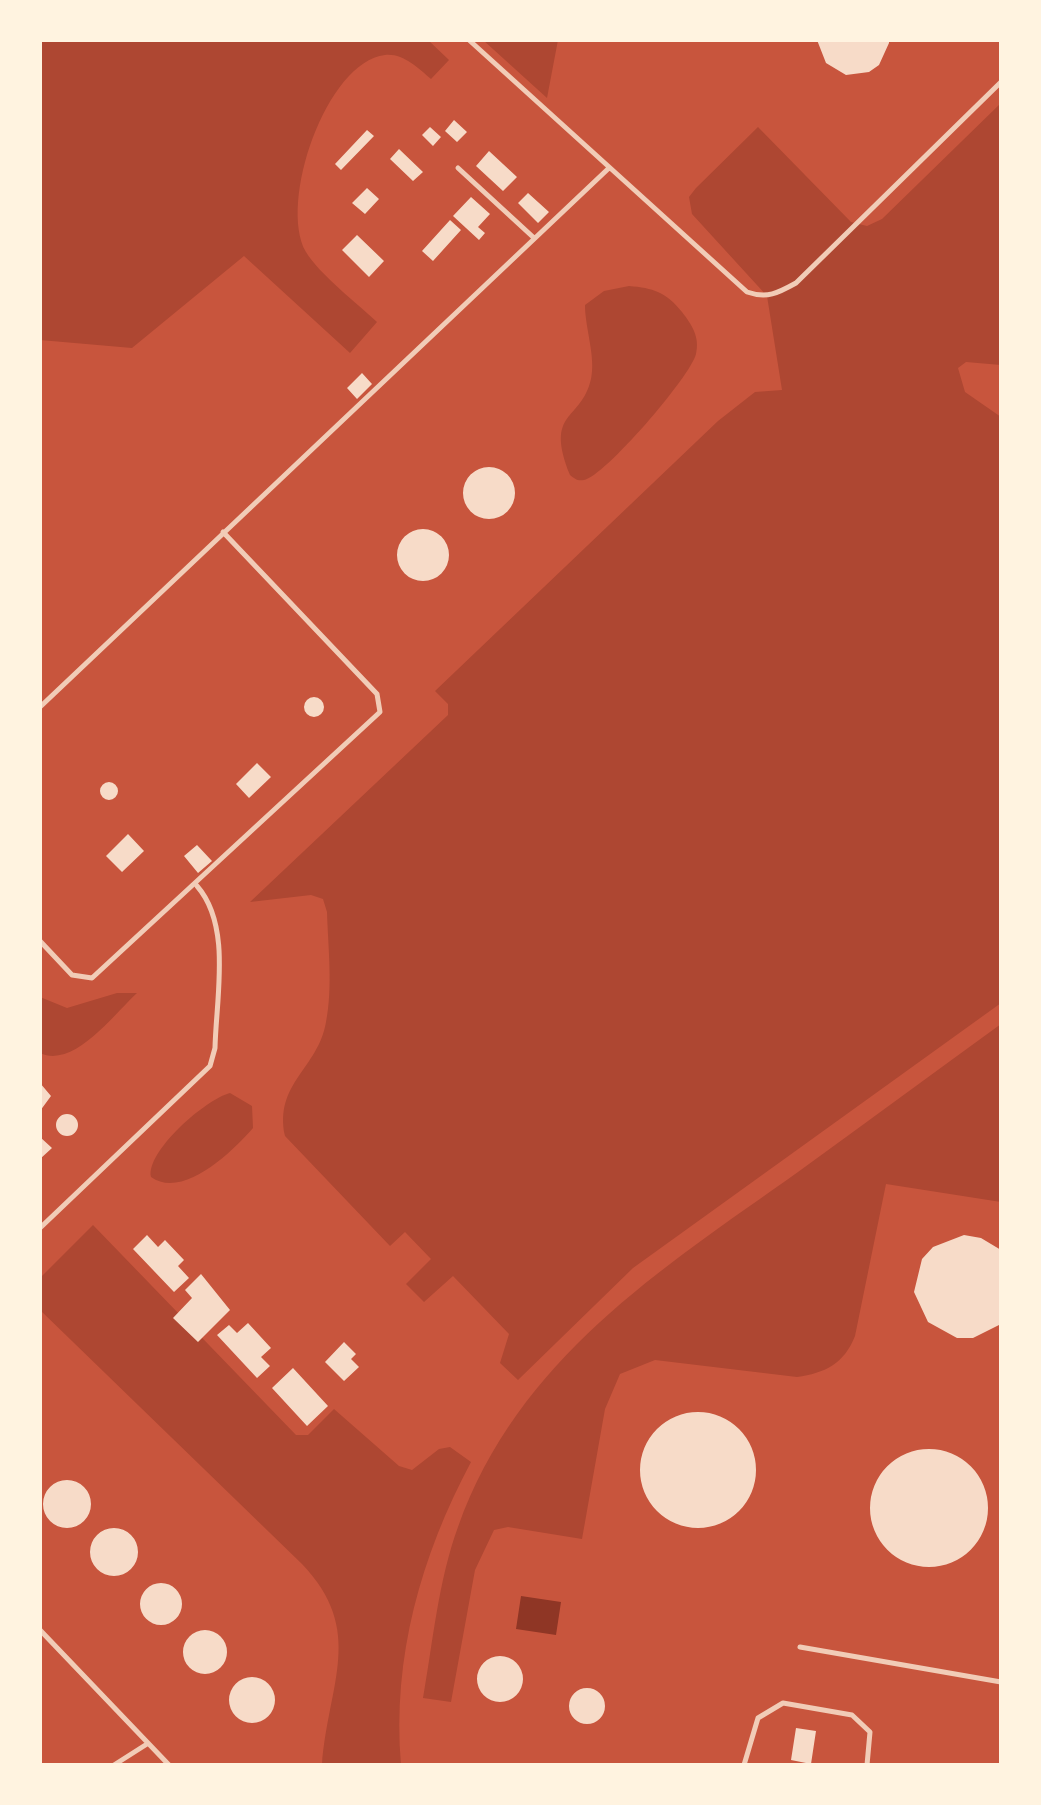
<!DOCTYPE html>
<style>
body{margin:0}
#map{position:relative;width:1041px;height:1805px;overflow:hidden;background:#c8553d;font-family:Figtree,sans-serif}
canvas{display:block}
.frame{position:absolute;inset:0;border:42px solid #fff3e0;pointer-events:none}
</style>
<div id="map">
<canvas width="1041" height="1805"></canvas>
<div class="frame"></div>
</div>
<script>
const ctx = document.querySelector('canvas').getContext('2d');
ctx.lineJoin = 'round';
function fillPath(path, color) {
  ctx.fillStyle = color;
  ctx.fill(path, 'evenodd');
}
function strokePath(path, color, width, dash) {
  ctx.strokeStyle = color;
  ctx.lineWidth = width;
  ctx.lineCap = dash ? 'butt' : 'round';
  ctx.setLineDash(dash || []);
  ctx.stroke(path);
}
fillPath(new Path2D(`
 M40,40H428L449,60L431,79C418,68 403,53 385,55C326,62 278,203 306,252C319,274 358,304 377,322L350,353L244,256L132,348L40,340Z
 M483,40H558L547,98Z
 M1001,103V365L966,362L958,368L965,392L1001,417V1003L633,1268L518,1380L500,1363L509,1334L453,1276L424,1302L406,1284L431,1259L405,1232L390,1246L285,1136C274,1083 318,1069 326,1022C333,987 328,947 327,912L323,899L311,895L250,902L448,715V704L435,691L718,421L755,392L782,390L767,296L692,214L689,197L696,188L758,127L851,222L867,226L882,219Z
 M629,286C653,288 666,292 682,312C692,325 700,337 696,354C691,376 604,477 584,480C577,481 575,479 570,475C544,410 581,422 591,379C596,357 585,328 585,305L604,291Z
 M117,993H137C114,1014 74,1069 40,1053V997L67,1008Z
 M1001,1024V1202L886,1184L855,1336C844,1364 825,1373 797,1377L655,1360L620,1374L605,1409L582,1539L508,1527L494,1530L475,1570L451,1702L423,1698C433,1642 438,1582 458,1527C518,1359 660,1270 798,1172C866,1123 933,1073 1001,1024Z
 M230,1093L252,1106L253,1128C233,1151 183,1200 151,1177C146,1151 206,1099 230,1093Z
 M93,1225L296,1435H308L334,1409L399,1466L412,1470L439,1449L450,1447L471,1462C421,1556 392,1657 401,1765H322C328,1684 366,1631 302,1564L40,1310V1278Z`), '#ae4732');
fillPath(new Path2D(`
 M521,1596L561,1602L556,1635L516,1629Z`), '#8f3625');
fillPath(new Path2D(`
 M817,40H889V43L879,65L869,72L846,75L826,63Z
 M454,120L467,132L457,142L445,131Z
 M430,127L441,137L433,146L422,135Z
 M367,130L374,136L341,170L335,164Z
 M399,149L423,172L413,181L390,159Z
 M489,151L517,177L503,191L476,166Z
 M367,188L379,199L365,214L352,203Z
 M528,193L549,212L538,223L518,203Z
 M471,197L490,214L478,227L485,233L479,240L453,216Z
 M450,220L461,230L433,261L422,251Z
 M357,235L384,261L369,277L342,250Z
 M362,373L372,384L357,399L347,388Z
 M463 493a26 26 0 1 1 52 0a26 26 0 1 1-52 0Z
 M397 555a26 26 0 1 1 52 0a26 26 0 1 1-52 0Z
 M304 707a10 10 0 1 1 20 0a10 10 0 1 1-20 0Z
 M257,763L271,777L249,798L236,784Z
 M100 791a9 9 0 1 1 18 0a9 9 0 1 1-18 0Z
 M128,834L144,851L122,872L106,856Z
 M197,845L212,861L198,873L184,856Z
 M40,1083L51,1096L40,1111Z
 M56 1125a11 11 0 1 1 22 0a11 11 0 1 1-22 0Z
 M40,1137L52,1148L40,1159Z
 M147,1235L158,1247L165,1240L184,1260L178,1266L189,1278L174,1292L133,1249Z
 M964,1235L981,1238L1001,1250V1324L973,1338H957L928,1322L914,1292L922,1259L933,1247Z
 M201,1274L230,1310L198,1342L173,1318L192,1298L185,1290Z
 M248,1323L271,1348L261,1357L270,1366L257,1378L217,1335L229,1325L237,1333Z
 M344,1342L356,1354L351,1359L359,1367L344,1381L325,1362Z
 M293,1368L328,1406L307,1426L272,1388Z
 M640 1470a58 58 0 1 1 116 0a58 58 0 1 1-116 0Z
 M870 1508a59 59 0 1 1 118 0a59 59 0 1 1-118 0Z
 M43 1504a24 24 0 1 1 48 0a24 24 0 1 1-48 0Z
 M90 1552a24 24 0 1 1 48 0a24 24 0 1 1-48 0Z
 M140 1604a21 21 0 1 1 42 0a21 21 0 1 1-42 0Z
 M183 1652a22 22 0 1 1 44 0a22 22 0 1 1-44 0Z
 M477 1679a23 23 0 1 1 46 0a23 23 0 1 1-46 0Z
 M229 1700a23 23 0 1 1 46 0a23 23 0 1 1-46 0Z
 M569 1706a18 18 0 1 1 36 0a18 18 0 1 1-36 0Z
 M796,1728L816,1731L811,1764L791,1760Z`), '#f7dbc8');
strokePath(new Path2D(`
 M469,40L747,292C767,299 778,293 796,283L1001,82
 M458,168L533,237
 M40,707L609,168
 M40,941L72,975L92,978L380,712L377,694L223,532
 M40,1228L210,1066L215,1048C216,998 232,926 197,886
 M40,1630L169,1765
 M800,1647L1001,1682
 M114,1765L147,1744
 M744,1765L758,1718L783,1703L852,1715L870,1732L867,1765`), '#f1ccb7', 5);
</script>
